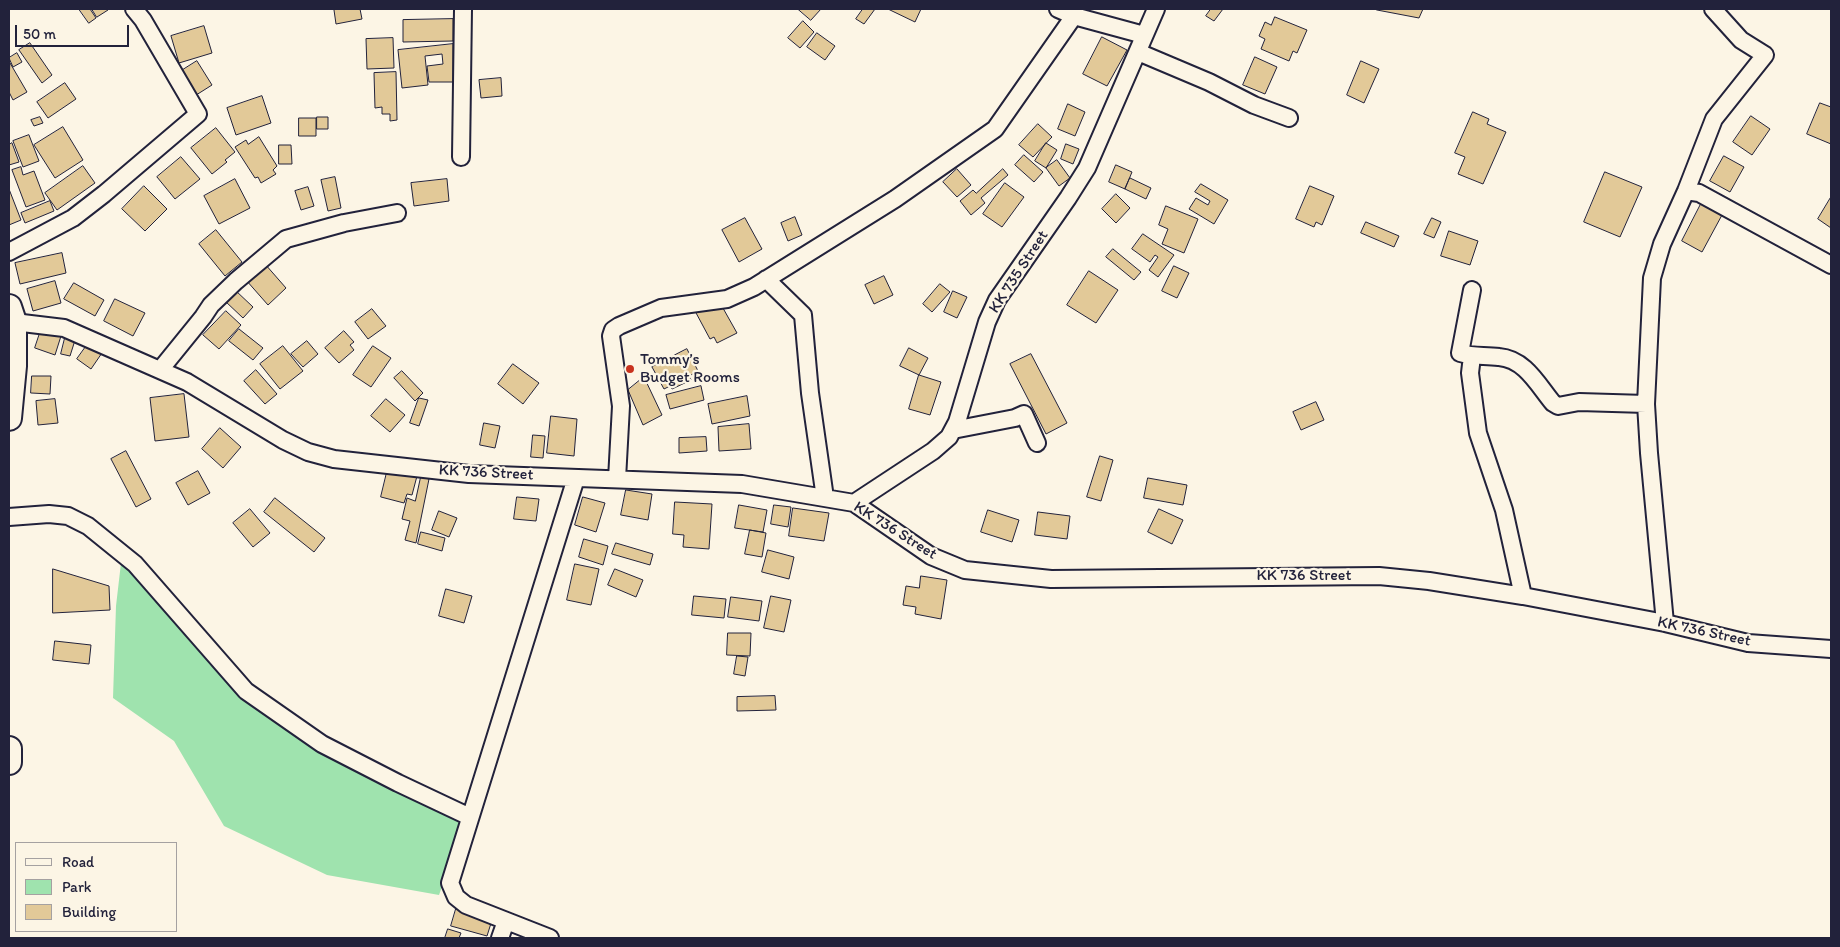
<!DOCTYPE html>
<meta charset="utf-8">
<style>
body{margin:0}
#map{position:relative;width:1840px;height:947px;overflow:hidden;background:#fcf5e5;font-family:Itim,sans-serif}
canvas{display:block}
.frame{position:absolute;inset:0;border:10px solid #22223b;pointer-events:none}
.legend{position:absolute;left:15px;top:842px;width:162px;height:90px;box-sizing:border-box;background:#fcf5e5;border:1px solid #a5a1a1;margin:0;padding:6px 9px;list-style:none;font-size:15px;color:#22223b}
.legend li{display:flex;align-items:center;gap:10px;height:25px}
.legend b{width:25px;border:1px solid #a5a1a1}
.scale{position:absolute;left:15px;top:25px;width:114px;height:22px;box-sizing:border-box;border:2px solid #22223b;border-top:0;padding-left:6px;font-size:15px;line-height:18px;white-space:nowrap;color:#22223b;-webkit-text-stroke:4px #fcf5e5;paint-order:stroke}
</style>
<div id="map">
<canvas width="1840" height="947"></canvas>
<div class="frame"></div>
<ul class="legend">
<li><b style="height:6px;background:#fcf5e5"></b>Road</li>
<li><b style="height:14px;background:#9fe3ae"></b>Park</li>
<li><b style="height:14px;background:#e2c998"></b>Building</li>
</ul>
<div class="scale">50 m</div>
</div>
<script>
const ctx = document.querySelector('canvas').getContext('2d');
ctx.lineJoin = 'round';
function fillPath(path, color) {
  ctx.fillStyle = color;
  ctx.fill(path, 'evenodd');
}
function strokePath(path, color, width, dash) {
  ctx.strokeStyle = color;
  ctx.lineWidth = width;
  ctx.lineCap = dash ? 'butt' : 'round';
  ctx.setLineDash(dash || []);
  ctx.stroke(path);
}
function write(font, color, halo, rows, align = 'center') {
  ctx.font = font + ' Itim,sans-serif';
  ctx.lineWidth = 4.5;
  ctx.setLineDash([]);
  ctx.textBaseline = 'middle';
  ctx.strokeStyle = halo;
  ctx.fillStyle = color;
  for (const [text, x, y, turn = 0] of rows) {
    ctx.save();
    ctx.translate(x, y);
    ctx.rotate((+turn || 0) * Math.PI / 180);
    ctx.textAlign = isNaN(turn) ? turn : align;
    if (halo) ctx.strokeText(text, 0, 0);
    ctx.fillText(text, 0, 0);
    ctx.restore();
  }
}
fillPath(new Path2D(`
 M121,563L144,582L216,657L239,697L289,732L377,780L465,822L439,895L327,875L224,826L174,741L113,698L116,606Z`), '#9fe3ae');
const building = new Path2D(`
 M79,9H90L96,18L89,23Z
 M92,9H107L108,10L97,17Z
 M339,9H360L362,19L336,24L334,10Z
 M798,9H821L811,20Z
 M863,9H875L864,24L856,19Z
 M891,9H921L915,22L890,10Z
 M1211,9H1223L1214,21L1206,16Z
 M1378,9H1423L1419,18L1377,10Z
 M1275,17L1307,30L1297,53L1293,51L1289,61L1261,49L1265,39L1259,36L1265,22L1271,25Z
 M453,19V41L403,42V20Z
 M803,21L814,32L800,48L788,38Z
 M204,26L212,53L179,63L171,36Z
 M817,33L835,46L825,60L807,47Z
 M1102,37L1127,50L1107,86L1083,74Z
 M393,38L394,68L367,69L366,39Z
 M30,43L52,75L42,83L19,50Z
 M453,44V82H429L427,66L443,64L442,54L425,56L428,85L402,88L398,50Z
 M17,53L22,62L13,67L9,58Z
 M1255,57L1277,67L1265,94L1243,85Z
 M197,61L212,85L193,97L178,73Z
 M1361,61L1379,69L1364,103L1347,95Z
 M10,63L27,92L13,100L9,92Z
 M396,72L397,120L390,121V114H382V107L375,108L374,73Z
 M501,78L502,96L481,98L479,80Z
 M65,83L76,99L48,118L37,102Z
 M262,96L271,123L236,135L227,108Z
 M1820,103L1831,107V144L1807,134Z
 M1068,104L1085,112L1075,136L1058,129Z
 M1473,112L1489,119L1487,124L1506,132L1483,184L1458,174L1465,157L1455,153Z
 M1751,116L1770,129L1752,155L1733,142Z
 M40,117L43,123L34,126L31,120Z
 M317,117H328V129H317Z
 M299,118H316V136H299Z
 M1038,124L1052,137L1033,157L1019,145Z
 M63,127L83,160L55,178L34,145Z
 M216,128L235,152L225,160L227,162L212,174L191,148Z
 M29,135L39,161L23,167L13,141Z
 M259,137L277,166L273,170L276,174L261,183L258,177L255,178L235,147L246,140L248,144Z
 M12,143L19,162L9,165V145Z
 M1046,143L1057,150L1046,168L1035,161Z
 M1066,144L1079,149L1073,164L1061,159Z
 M279,145H291L292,164H279Z
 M1024,155L1043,172L1034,182L1015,165Z
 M1724,156L1744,167L1730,192L1710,181Z
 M181,157L200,179L175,199L157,177Z
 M1057,160L1070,178L1059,186L1046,168Z
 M1116,165L1132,172L1125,189L1109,182Z
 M83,166L95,183L57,210L45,193Z
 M21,167L23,175L34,171L45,200L26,207L12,170Z
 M957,169L971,185L957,197L943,182Z
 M1003,169L1008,175L981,198L985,203L971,215L960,201L973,190L976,193Z
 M1605,172L1642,187L1620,237L1584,222Z
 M335,177L341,208L328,211L321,180Z
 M1130,178L1151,188L1146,199L1125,189Z
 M235,179L250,208L219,224L204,196Z
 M447,179L449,201L414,206L411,183Z
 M1005,183L1024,197L1002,227L983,214Z
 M1201,184L1228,200L1214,224L1189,209L1196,198L1208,205L1210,201L1195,192Z
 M144,186L167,209L145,231L122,209Z
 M1310,186L1334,196L1322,225L1316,222L1314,227L1296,219Z
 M308,187L314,206L301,210L295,191Z
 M9,189L21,220L9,225Z
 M1116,194L1130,208L1116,223L1102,209Z
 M1831,197V228L1818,219Z
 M50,201L54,211L25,223L21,213Z
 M1701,204L1722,215L1702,252L1682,241Z
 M1166,206L1198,219L1184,253L1162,244L1168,229L1159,225Z
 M795,217L802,235L788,241L781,223Z
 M745,218L762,249L739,262L722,230Z
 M1432,218L1441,222L1434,238L1424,234Z
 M1366,222L1399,236L1394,247L1361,233Z
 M216,230L242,262L225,276L199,244Z
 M1449,231L1478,241L1470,265L1441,256Z
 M1143,234L1174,255L1158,277L1149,270L1158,257L1155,255L1150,262L1132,249Z
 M1113,249L1141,272L1134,280L1106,257Z
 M62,253L66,273L20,284L15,263Z
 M265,264L286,288L268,305L246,280Z
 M1174,266L1189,273L1177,298L1162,291Z
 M1089,271L1118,290L1096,323L1067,305Z
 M884,276L893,295L874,304L865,285Z
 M55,281L61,303L33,311L27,289Z
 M74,283L104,300L95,316L64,299Z
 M940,284L950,292L932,312L923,304Z
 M235,290L253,307L243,318L225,301Z
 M953,291L967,297L957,318L944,312Z
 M115,299L145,313L133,336L104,321Z
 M719,301L737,333L717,343L714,337L710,339L695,311Z
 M372,309L386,326L368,339L355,322Z
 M226,311L241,325L219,349L203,335Z
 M239,329L263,348L253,360L229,341Z
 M41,330L61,336L55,355L35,348Z
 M344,331L354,342L350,345L354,350L339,363L325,348Z
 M66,334L76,337L70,356L61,354Z
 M90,341L104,350L91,369L77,359Z
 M307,341L318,354L303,367L291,354Z
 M283,346L303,371L280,389L260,364Z
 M373,346L391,358L371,387L353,375Z
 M909,348L928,358L919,375L900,366Z
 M687,349L698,371L689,376L691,380L672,389L670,386L664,389L652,367Z
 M1031,354L1067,423L1046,434L1010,364Z
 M513,364L539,383L523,404L498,384Z
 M256,370L277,394L265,404L244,381Z
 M402,371L423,393L415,401L394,378Z
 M919,375L941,382L930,415L909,409Z
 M32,376H51L50,394L31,393Z
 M644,377L662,415L643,425L628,390Z
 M701,386L704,400L670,409L666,395Z
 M184,394L189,437L155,441L150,398Z
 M747,396L750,416L712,424L708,404Z
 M419,398L428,400L419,426L410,423Z
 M55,399L58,423L38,425L36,401Z
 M386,399L405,415L390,432L371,416Z
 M1316,402L1324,420L1301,430L1293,412Z
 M551,416L577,419L574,456L547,453Z
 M484,423L500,426L495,448L480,445Z
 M749,424L751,449L719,451L718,427Z
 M220,428L241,447L223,468L202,449Z
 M533,435L545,436L543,458L531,457Z
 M706,437L707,451L679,453V438Z
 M126,451L151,499L136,507L111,459Z
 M1100,456L1113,460L1101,501L1087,497Z
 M388,468L417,476L412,495L407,494L404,503L381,497Z
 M198,471L210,493L188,505L176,483Z
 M421,477L429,479L416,543L405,540L410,521L402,519L407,498L415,501Z
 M1148,478L1187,485L1183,505L1144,498Z
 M626,490L652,494L648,520L621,515Z
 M517,497L539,499L536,521L514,519Z
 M583,497L605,503L596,532L575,525Z
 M275,498L325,538L314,552L264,512Z
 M675,502L712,504L709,549L683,547L684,535L673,534Z
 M739,505L767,510L763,532L735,528Z
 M774,505L791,507L788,527L771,524Z
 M793,508L829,513L824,541L789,536Z
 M250,509L270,533L253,547L233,523Z
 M1159,509L1183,520L1172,544L1148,532Z
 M988,510L1019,520L1012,542L981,532Z
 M439,511L457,518L449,537L432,530Z
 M1038,512L1070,516L1067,539L1035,535Z
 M750,530L766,533L762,557L745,554Z
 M421,532L445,538L442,551L418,544Z
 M584,539L608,546L603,565L579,557Z
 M616,543L653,554L650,565L612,554Z
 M768,550L794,557L789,579L762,572Z
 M575,564L599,569L591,605L567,600Z
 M53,569L109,586L110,610L53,613Z
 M615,569L643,580L636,597L608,585Z
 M921,576L947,580L941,619L915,614L916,607L903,605L906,586L919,588Z
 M446,589L472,596L464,623L439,616Z
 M694,596L726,599L724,618L692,615Z
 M771,596L791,600L784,632L764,628Z
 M731,597L762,601L759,621L728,617Z
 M728,633H751L750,656L727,655Z
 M55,641L91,645L89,664L53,660Z
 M737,656L748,657L745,676L734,674Z
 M775,696L776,710L737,711V697Z
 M456,909L492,920L487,936L451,926Z
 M448,929L461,933L459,938H445Z`);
fillPath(building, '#e2c998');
strokePath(building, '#22223b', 1);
const street = new Path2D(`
 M1058,9L1074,16L1144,35
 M1138,52L1209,82L1254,105L1289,118
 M461,157L463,9
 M1686,191L1699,193L1831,265
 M9,252L73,218L104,194L198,114L143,20L134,9
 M766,279L803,315L810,393L825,498
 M1472,290L1460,353C1474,357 1485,355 1499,357C1525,359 1538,385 1553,403L1558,406L1579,402L1646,404
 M14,322L64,328L187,382L283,440L308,452L334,459L469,474L742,484L854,503L931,556L965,570L1051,579L1379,576L1429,581L1523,596L1665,623L1748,643L1831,649
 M1472,356L1470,373L1478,433L1504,510L1523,596
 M160,370L203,317L211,305L236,281L286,239L344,223L397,213
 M953,430L1015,418L1024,414L1037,443
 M617,479L621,406L611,336L613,330L619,326L661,308L727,299L754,287L895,199L995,129L1074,16
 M854,503L933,451L949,437L957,422L987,322L997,300L1068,198L1087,168L1156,9
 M9,517L49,514L68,516L88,526L135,564L246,691L322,744L398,783L470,817
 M1665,623L1649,453L1646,404L1652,278L1662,244L1686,191L1714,119L1765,55L1741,40L1713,9
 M500,938L506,921
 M550,938L466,905L456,897L450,883L576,478`);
const secondary = new Path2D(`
 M9,307L14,322V366L9,418
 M9,749V762`);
strokePath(street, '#22223b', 20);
strokePath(secondary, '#22223b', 28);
strokePath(street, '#fcf5e5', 16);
strokePath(secondary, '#fcf5e5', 24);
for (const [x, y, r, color] of [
 [630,369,5,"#c8321e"]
]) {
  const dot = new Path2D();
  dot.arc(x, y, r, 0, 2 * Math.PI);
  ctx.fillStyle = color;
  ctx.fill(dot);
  strokePath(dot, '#fcf5e5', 2);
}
write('16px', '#22223b', '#fcf5e5', [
 ["KK 735 Street",1019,272,-57],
 ["KK 736 Street",486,473,3],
 ["KK 736 Street",895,531,32],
 ["KK 736 Street",1304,576],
 ["KK 736 Street",1704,632,12]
]);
write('16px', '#22223b', '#fcf5e5', [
 ["Tommy’s",640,360],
 ["Budget Rooms",640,378]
], 'left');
</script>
